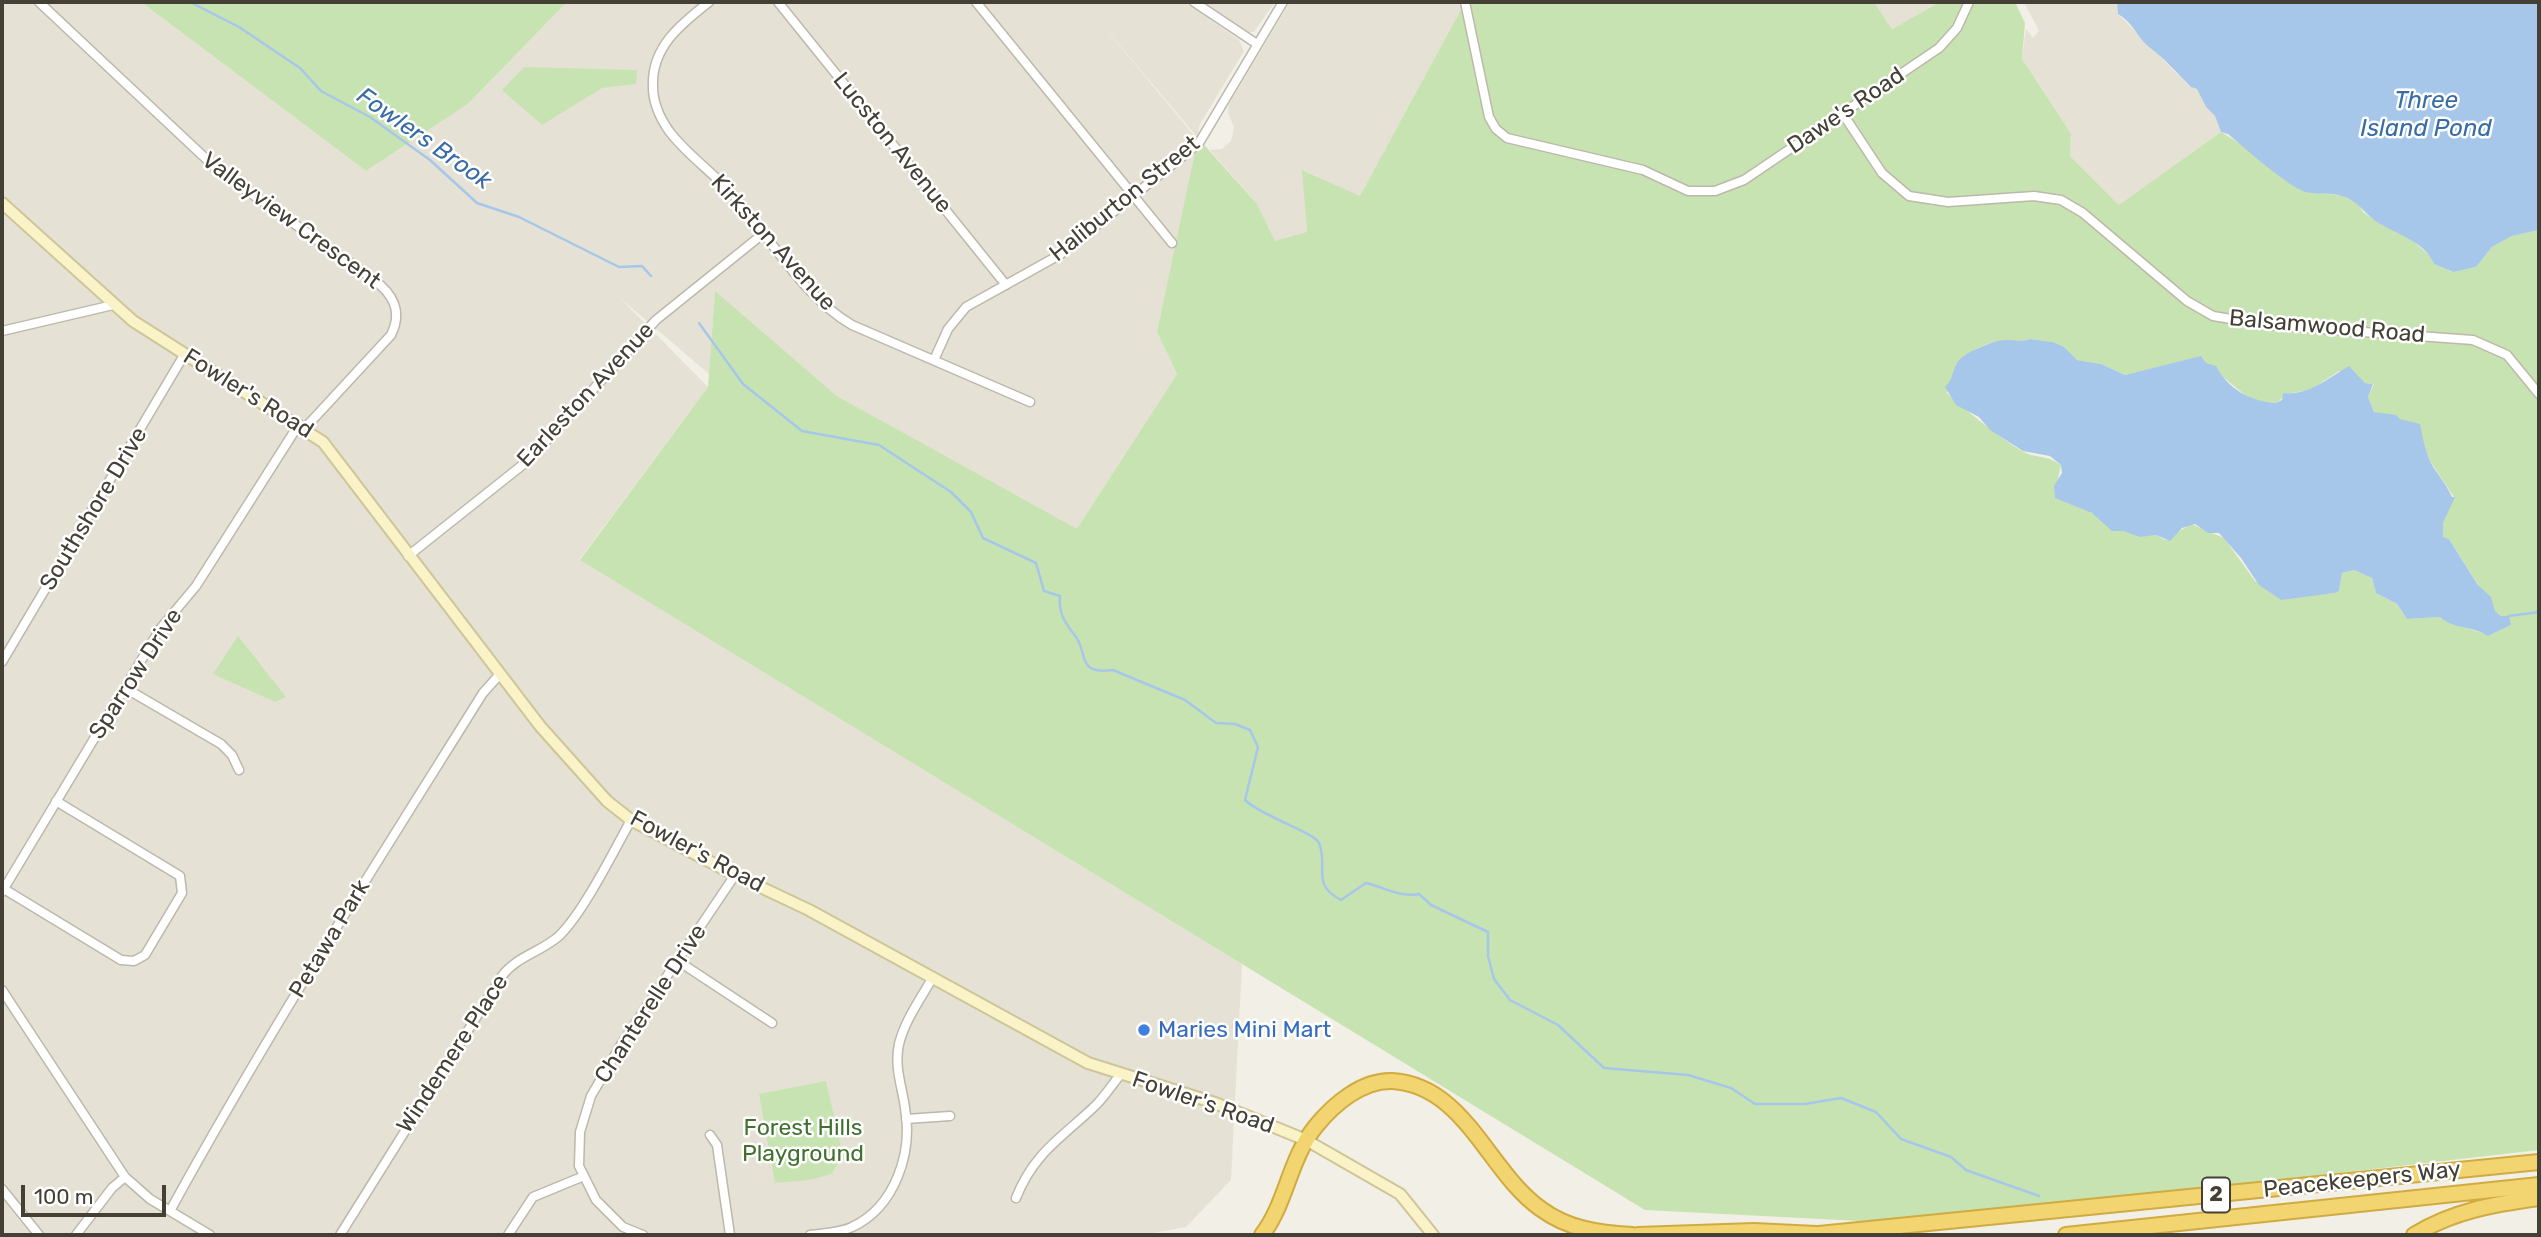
<!DOCTYPE html>
<style>
body{margin:0}
#map{position:relative;width:2541px;height:1237px;overflow:hidden;background:#f2efe6;font-family:Rubik,sans-serif}
canvas{display:block}
.frame{position:absolute;inset:0;border:4px solid #444036;pointer-events:none}
.scale{position:absolute;left:21px;top:1185px;width:145px;height:32px;box-sizing:border-box;border:4px solid #444036;border-top:0;padding-left:9px;font-size:21px;line-height:24px;white-space:nowrap;color:#444036;-webkit-text-stroke:5px #fff;paint-order:stroke}
</style>
<div id="map">
<canvas width="2541" height="1237"></canvas>
<div class="frame"></div>
<div class="scale">100 m</div>
</div>
<script>
const ctx = document.querySelector('canvas').getContext('2d');
ctx.lineJoin = 'round';
function fillPath(path, color) {
  ctx.fillStyle = color;
  ctx.fill(path, 'evenodd');
}
function strokePath(path, color, width, dash) {
  ctx.strokeStyle = color;
  ctx.lineWidth = width;
  ctx.lineCap = dash ? 'butt' : 'round';
  ctx.setLineDash(dash || []);
  ctx.stroke(path);
}
function write(font, color, halo, rows, align = 'center') {
  ctx.font = font + ' Rubik,sans-serif';
  ctx.lineWidth = 5;
  ctx.setLineDash([]);
  ctx.textBaseline = 'middle';
  ctx.strokeStyle = halo;
  ctx.fillStyle = color;
  for (const [text, x, y, turn = 0] of rows) {
    ctx.save();
    ctx.translate(x, y);
    ctx.rotate((+turn || 0) * Math.PI / 180);
    ctx.textAlign = isNaN(turn) ? turn : align;
    if (halo) ctx.strokeText(text, 0, 0);
    ctx.fillText(text, 0, 0);
    ctx.restore();
  }
}
fillPath(new Path2D(`
 M2,2H141L366,171L468,104L567,2H1185L1239,40L1244,51L1199,126L1198,138L1095,16L1201,144L1157,332L1177,374L1077,530L837,396L715,292L709,374L620,298L708,387L580,559L1242,964L1231,1180L1186,1227L1143,1235H2Z
 M1202,2H1275L1254,32H1248Z
 M1290,2H1465L1360,197L1303,170L1307,233L1275,242L1257,204L1210,150L1222,149L1231,141L1234,127L1228,113L1229,104Z
 M1874,2H1940L1892,29Z
 M2024,2H2117L2118,14L2190,87L2197,89L2206,107L2215,116L2221,132L2120,206L2070,156L2071,134L2030,76L2022,59L2026,29L2033,38L2039,31Z`), '#e5e2d5');
fillPath(new Path2D(`
 M141,2H567L468,104L366,171Z
 M1465,2H1874L1892,29L1940,2H2015L2025,23L2022,59L2071,134L2070,156L2119,205L2221,132L2320,193L2341,195L2359,204L2363,212L2382,225L2411,239L2430,256L2434,264L2452,272L2476,267L2492,247L2512,236L2539,230V1150L2060,1205L1860,1221L1645,1210L580,560L708,387L715,291L837,396L1077,529L1177,374L1157,332L1198,138L1257,204L1275,241L1307,232L1302,170L1360,196ZM2030,339L2053,342L2077,360L2101,364L2125,375L2180,363H2206L2251,400L2277,403L2286,394L2310,390L2339,371H2352L2365,383L2374,384L2368,397L2374,412L2419,426L2428,458L2454,497L2443,523V538L2449,539L2495,611L2511,625L2490,635C2482,633 2445,622 2440,617L2407,619L2397,604L2376,593L2372,578L2354,570L2342,573L2339,591L2335,593L2296,597L2255,581L2224,538L2191,524L2165,540L2156,535C2113,539 2103,511 2068,503L2057,483L2061,465C2049,457 2044,458 2031,455C2012,449 1962,407 1947,393C1953,363 1971,344 2003,341C2013,341 2021,342 2030,339Z
 M524,67L637,70L636,84L602,88L542,125L502,90Z
 M238,636L286,697L275,702L213,674Z
 M826,1081L843,1156L831,1174L810,1180L775,1183L759,1094Z`), '#c8e3b2');
fillPath(new Path2D(`
 M2117,2H2534L2539,6V230L2512,236L2492,247L2476,267L2453,272L2434,264C2425,242 2399,235 2380,224C2365,215 2359,201 2342,196C2331,192 2317,195 2305,192C2286,185 2245,148 2228,134L2221,132L2215,116L2206,107L2197,89L2191,87C2177,73 2164,58 2149,47C2138,39 2133,22 2118,14Z
 M2030,339L2053,342L2064,347L2077,360L2101,364L2125,375L2201,356L2206,363L2216,366C2229,390 2250,401 2276,403L2282,400L2283,393C2309,396 2328,378 2349,366L2365,383L2373,384L2368,397L2374,412L2396,415L2400,419L2420,424C2422,434 2426,455 2432,465C2438,475 2445,482 2452,497H2455L2443,523V537L2449,539L2478,585L2491,597L2495,611L2501,616H2509L2511,625L2488,636C2473,626 2453,629 2440,617L2407,619L2397,604L2376,593L2372,578L2354,570L2342,573L2339,591L2335,593L2281,600L2259,585L2241,558L2219,533H2208L2195,524L2182,528L2170,541L2156,535L2140,537L2123,531H2112L2092,513L2055,498L2054,486L2062,473L2061,465L2050,456L2023,451L1990,430L1979,417L1956,405L1945,387C1954,379 1952,367 1960,359C1969,351 1986,344 1998,341C2009,338 2019,343 2030,339Z`), '#a7c7ea');
strokePath(new Path2D(`
 M190,2L239,27L300,68L321,91L370,117L430,160L477,203L519,217L619,267L642,266L651,276
 M699,323L743,384L802,431L879,445L951,492L971,512L983,538L1036,563L1044,591L1060,596C1058,614 1066,624 1076,637C1088,653 1076,675 1113,670L1185,700L1216,723L1235,724L1250,730L1258,747L1245,800C1261,816 1314,832 1319,843C1329,867 1310,884 1341,900L1366,883C1384,887 1401,898 1419,894L1431,905L1488,932V956L1494,979L1510,1000L1558,1025L1604,1068L1688,1075L1731,1088L1755,1104H1805L1841,1098L1876,1112L1901,1139L1951,1157L1966,1170L2039,1196
 M2509,616L2539,612`), '#a7c7ea', 2.5);
const street = new Path2D(`
 M39,2L219,171L373,279C393,294 403,311 391,335L305,428
 M709,2C681,24 651,47 653,87C653,103 660,118 669,131C687,155 714,173 734,196C771,238 802,296 852,325L1030,402
 M778,2L1006,285
 M976,2L1172,243
 M1194,2L1257,44
 M1465,2L1489,117L1496,129L1507,138L1643,170L1688,191H1715L1744,180L1939,48L1957,28L1969,2
 M1843,114L1882,173L1909,196L1948,202L2034,196L2061,200L2083,213L2187,301L2213,316L2267,325L2473,340L2507,355L2539,394
 M2,331L113,305
 M934,360L948,329L966,307L1061,254L1199,143L1283,2
 M408,556L530,459L656,320L764,233
 M2,662L184,355
 M125,688L221,744L232,755L239,770
 M4,889L121,960L134,961L145,955L182,893L180,876L56,801
 M2,892L160,629L196,586L299,424
 M678,961L772,1023
 M2,990L125,1177L150,1199L210,1235
 M906,1119L950,1116
 M710,1135L717,1145L730,1235
 M2,1189L39,1235
 M1016,1198C1034,1152 1063,1137 1096,1105C1105,1096 1112,1085 1120,1075
 M170,1211C267,1034 376,864 483,693L500,674
 M76,1235L112,1188L125,1177
 M340,1235L502,976C517,956 541,952 559,936C583,913 614,851 631,820
 M508,1235L533,1197L584,1176
 M643,1235L623,1227L596,1200L579,1166L580,1132L591,1096L622,1043L735,875
 M810,1235C823,1233 840,1233 852,1227C895,1207 913,1153 905,1108C902,1086 894,1067 899,1044C905,1020 921,998 933,977`);
const secondary = new Path2D(`
 M2,203L133,321L323,442L540,726L607,801L631,820L735,875L809,910L1088,1063L1215,1103L1306,1140L1400,1194L1433,1235`);
const highway = new Path2D(`
 M1262,1235C1287,1202 1289,1159 1316,1126C1334,1104 1362,1080 1392,1081C1465,1085 1488,1172 1541,1209C1568,1229 1599,1233 1632,1235
 M1638,1235L1754,1231L1816,1234
 M1809,1235L2539,1162
 M2066,1235L2539,1185
 M2414,1235C2453,1211 2494,1204 2539,1198`);
strokePath(street, '#bcb8aa', 11);
strokePath(secondary, '#cec599', 14);
strokePath(highway, '#d0ab42', 18);
strokePath(street, '#fff', 8);
strokePath(secondary, '#faf3c8', 10);
strokePath(highway, '#f2d571', 14);
for (const [x, y, r, color] of [
 [1144,1030,7,"#3f7fe0"]
]) {
  const dot = new Path2D();
  dot.arc(x, y, r, 0, 2 * Math.PI);
  ctx.fillStyle = color;
  ctx.fill(dot);
  strokePath(dot, '#fff', 2.5);
}
for (const [x, y, w] of [
 [2216,1195,28]
]) {
  const box = new Path2D();
  box.roundRect(x - w / 2, y - 17.5, w, 35, 5);
  ctx.fillStyle = '#fff';
  ctx.fill(box);
  strokePath(box, '#444036', 2);
}
write('bold 21px', '#444036', null, [
 ["2",2216,1195]
]);
write('23px', '#444036', '#fff', [
 ["Dawe's Road",1846,111,-34],
 ["Lucston Avenue",892,143,51],
 ["Haliburton Street",1125,199,-39],
 ["Valleyview Crescent",291,221,36],
 ["Kirkston Avenue",773,243,48],
 ["Balsamwood Road",2327,327,5],
 ["Fowler's Road",248,394,32],
 ["Earleston Avenue",586,395,-47],
 ["Southshore Drive",94,509,-59],
 ["Sparrow Drive",136,674,-57],
 ["Fowler's Road",697,852,28],
 ["Petawa Park",330,939,-59],
 ["Chanterelle Drive",651,1004,-57],
 ["Windemere Place",453,1054,-57],
 ["Fowler's Road",1203,1103,19],
 ["Peacekeepers Way",2362,1180,-6]
]);
write('23px', '#366cbe', '#fff', [
 ["Maries Mini Mart",1158,1030]
], 'left');
write('23px', '#40712e', '#fff', [
 ["Forest Hills",803,1128],
 ["Playground",803,1154]
]);
write('italic 24px', '#386ca7', '#fff', [
 ["Three",2426,101],
 ["Island Pond",2426,129],
 ["Fowlers Brook",424,139,35]
]);
</script>
